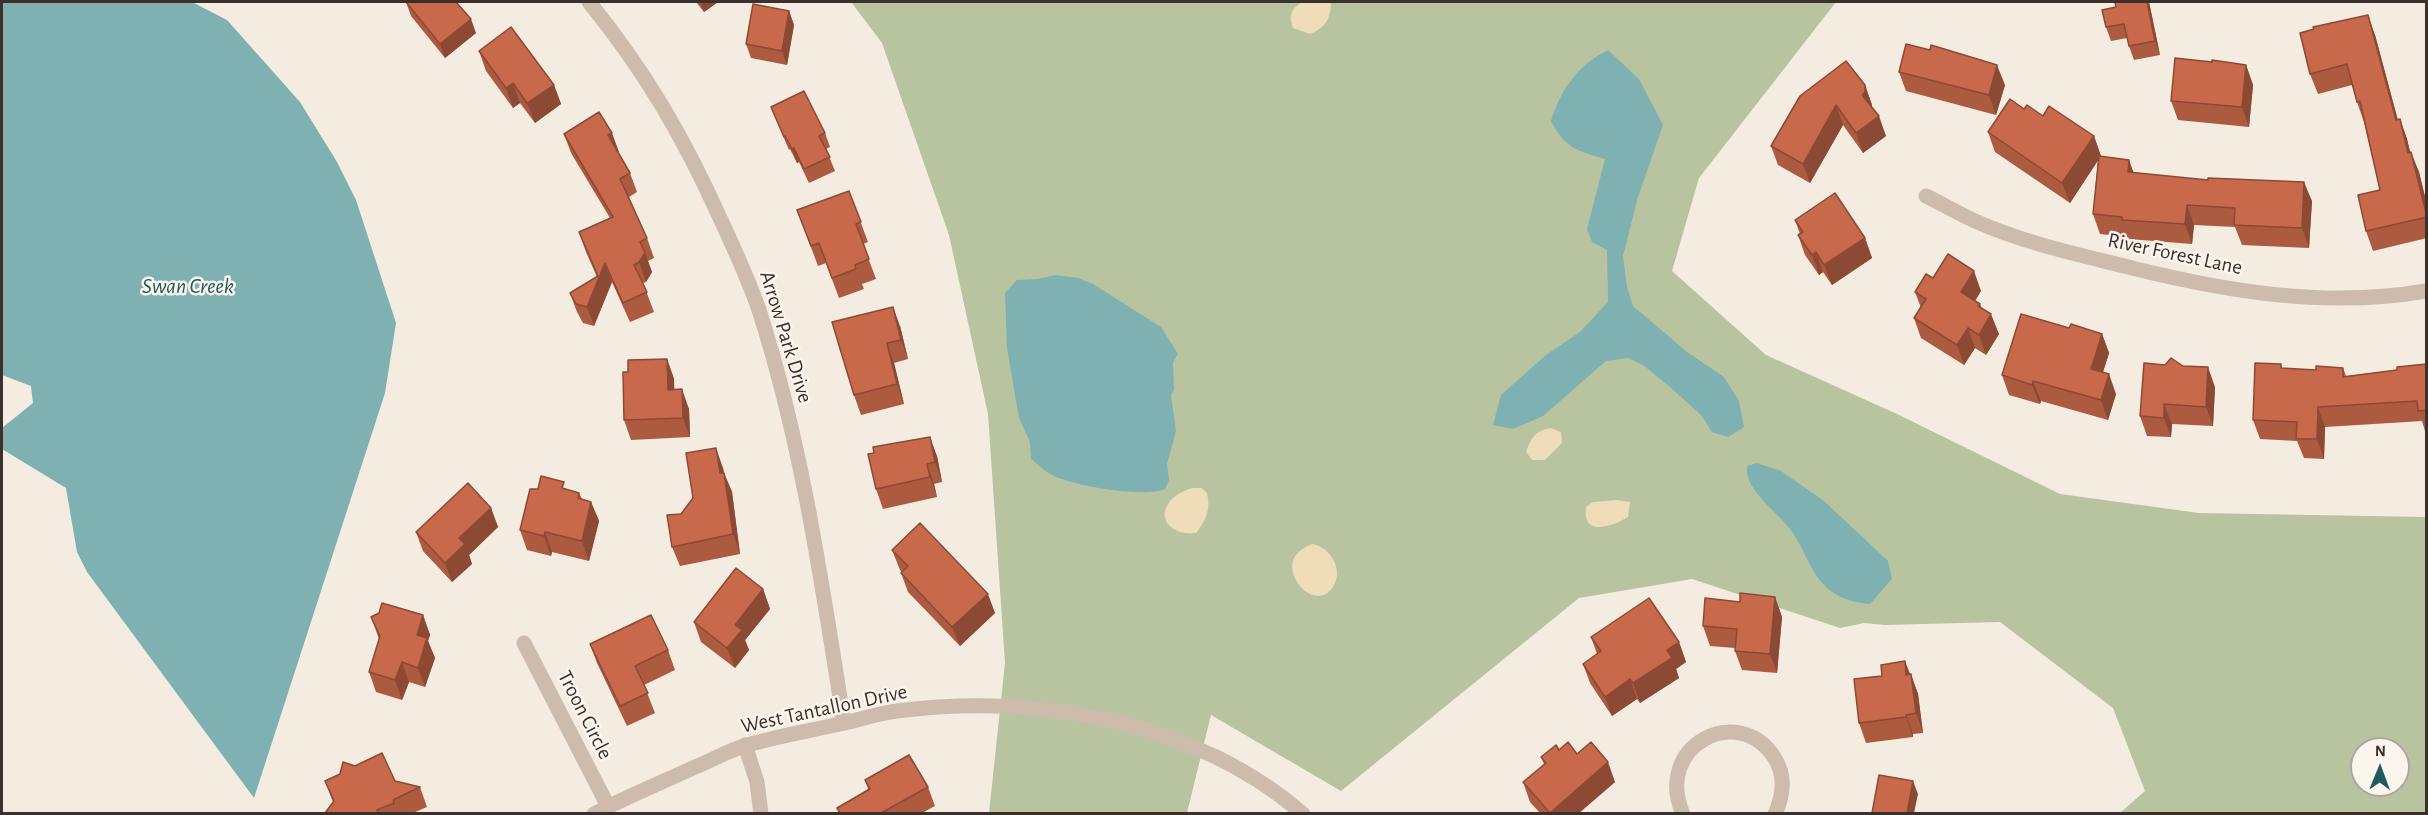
<!DOCTYPE html>
<style>
body{margin:0}
#map{position:relative;width:2428px;height:815px;overflow:hidden;background:#f4ebe1;font-family:"Alegreya Sans",sans-serif}
canvas{display:block}
.frame{position:absolute;inset:0;border:3px solid #3b302b;pointer-events:none}
.north{position:absolute;left:2350px;top:737px;width:60px;height:60px;box-sizing:border-box;background:#fbf5ee;border:2px solid #aea6a0;border-radius:50%;rotate:1deg;font-size:16px;font-weight:700;line-height:24px;text-align:center;color:#3b302b}
.north::after{content:'';display:block;margin:auto;width:21px;height:27px;background:#1f5a5e;clip-path:polygon(50% 0,100% 100%,50% 72%,0 100%)}
</style>
<div id="map">
<canvas width="2428" height="815"></canvas>
<div class="frame"></div>
<div class="north">N</div>
</div>
<script>
const ctx = document.querySelector('canvas').getContext('2d');
ctx.lineJoin = 'round';
function fillPath(path, color) {
  ctx.fillStyle = color;
  ctx.fill(path, 'evenodd');
}
function strokePath(path, color, width, dash) {
  ctx.strokeStyle = color;
  ctx.lineWidth = width;
  ctx.lineCap = dash ? 'butt' : 'round';
  ctx.setLineDash(dash || []);
  ctx.stroke(path);
}
function write(font, color, halo, rows, align = 'center') {
  ctx.font = font + ' "Alegreya Sans",sans-serif';
  ctx.lineWidth = 5;
  ctx.setLineDash([]);
  ctx.textBaseline = 'middle';
  ctx.strokeStyle = halo;
  ctx.fillStyle = color;
  for (const [text, x, y, turn = 0] of rows) {
    ctx.save();
    ctx.translate(x, y);
    ctx.rotate((+turn || 0) * Math.PI / 180);
    ctx.textAlign = isNaN(turn) ? turn : align;
    if (halo) ctx.strokeText(text, 0, 0);
    ctx.fillText(text, 0, 0);
    ctx.restore();
  }
}
fillPath(new Path2D(`
 M851,2H1836L1699,178L1672,271L1766,355L1897,414L2060,494L2199,513L2426,517V813H2120L2145,791L2113,708L2000,622L1885,625L1864,623L1840,628L1692,579L1579,598L1341,791L1211,715L1187,813H989L1005,663L988,414L949,235L882,43ZM2362,749H2398V785H2362Z`), '#b8c4a0');
fillPath(new Path2D(`
 M1302,2H1329L1331,4C1330,20 1325,28 1310,34L1293,28C1288,16 1291,9 1302,2Z
 M1551,428L1561,432L1562,443L1545,460H1532L1526,452C1531,438 1536,430 1551,428Z
 M1192,488H1202L1207,493C1211,509 1206,521 1196,533C1179,536 1156,524 1168,504C1174,495 1183,491 1192,488Z
 M1617,500L1630,502L1628,517C1613,526 1582,538 1586,507L1593,502Z
 M1312,544C1331,547 1344,570 1333,587C1322,604 1303,594 1296,580C1287,562 1295,551 1312,544Z`), '#efdcb8');
fillPath(new Path2D(`
 M2,2H192L227,20L300,102L337,162L356,200L396,323L385,393L254,798L87,572L77,552L66,488L2,449V428L33,403L31,386L2,375Z
 M1608,50L1639,79L1663,125L1638,197L1623,256L1627,287L1633,306L1687,352L1724,377L1739,401L1744,427L1728,437L1712,432L1702,416L1670,387L1643,365L1628,358L1606,361L1543,416L1513,429L1493,425L1501,395L1546,355L1580,332L1608,302L1607,250L1592,242L1587,229L1605,159C1577,151 1565,148 1551,121C1561,89 1578,65 1608,50Z
 M1055,275L1078,278L1093,284L1161,327L1178,354L1173,362L1174,390L1171,395L1176,431L1167,464L1169,480L1165,489C1144,498 1075,486 1054,476C1045,472 1038,464 1031,459L1030,442L1019,418L1007,348L1005,293L1017,280L1039,279Z
 M1757,463L1781,471L1824,501L1888,561L1892,579L1870,604C1852,602 1838,599 1824,585C1810,571 1804,549 1793,533C1780,513 1744,491 1747,466Z`), '#7fb0b2');
strokePath(new Path2D(`
 M589,2C645,71 683,136 720,218C734,248 748,278 759,310C802,443 822,585 844,723
 M1926,196C1942,204 1958,213 1975,221C2024,243 2080,255 2132,268C2229,292 2327,308 2426,291
 M524,643L608,806
 M745,745L757,782L761,814
 M594,814C626,797 660,783 693,768C711,761 729,750 747,745C778,736 809,731 840,724C859,720 878,713 897,711C1035,693 1196,721 1303,814
 M1683,814C1653,746 1738,702 1774,757C1786,775 1784,794 1775,814`), '#cdbbac', 15);
fillPath(new Path2D(`
 M406,2L476,33L445,58L411,16Z
 M696,2H718L704,12Z
 M2115,2H2149L2160,55L2134,60L2129,46L2127,38L2111,41L2106,27L2116,7Z
 M789,11L794,25L787,65L751,58L746,44Z
 M2314,29L2375,35L2398,120L2400,119L2407,139L2410,152L2419,172L2427,205V238L2373,251L2366,231L2380,190L2364,122L2357,102L2352,85L2318,94L2310,74Z
 M479,51L554,85L561,104L535,123L520,103L513,108L486,71Z
 M2212,62L2246,65L2253,85L2249,127L2178,120L2171,101Z
 M1899,72L2005,85L1996,115L1906,91Z
 M1865,85L1872,105V108L1886,136L1863,153L1843,125L1810,183L1778,165L1771,146Z
 M771,107L825,133L830,147L826,149L835,171L809,183L799,162L797,163L790,149L789,150Z
 M2024,109L2094,136L2101,157L2129,160L2133,172L2312,201L2309,248L2242,245L2235,227L2194,225L2192,244L2129,239L2128,237L2100,234L2093,214L2098,160L2070,203L1995,152L1988,132Z
 M564,134L619,152H618L630,173L637,192L629,197L647,238L654,258L648,261L652,272L646,282L643,283L654,312L630,322L612,282L594,326L583,323L577,312L570,293L597,277L586,252L579,232L610,218L571,153Z
 M849,191L868,242L863,244L876,279L862,284L864,289L839,298L826,263L818,266L797,210Z
 M1795,220L1865,238L1872,258L1832,285L1823,272L1819,275L1805,255L1798,235L1800,234Z
 M1933,278L1981,291L1975,301L1981,307L1999,334L1986,355L1975,348L1964,365L1921,338L1914,318L1921,308L1915,292Z
 M832,322L900,326L908,359L894,363L904,404L861,415L854,395Z
 M2069,328L2102,334L2109,353L2103,372L2116,394L2108,420L2041,401L2040,404L2009,395L2002,375Z
 M667,359L674,379V389L689,409L690,437L631,440L624,420L628,372Z
 M2144,363L2215,387L2213,426L2172,424L2171,437L2147,436L2140,416Z
 M2281,364L2282,369L2316,370L2343,368L2346,376L2397,370L2427,364V431H2425L2422,421L2325,427L2324,459L2304,458L2297,441L2260,439L2253,420Z
 M937,456L942,482L934,484L937,497L883,509L876,489Z
 M723,468L724,473L732,492L740,554L680,566L672,547L681,514L693,498Z
 M566,490L579,493L582,499L591,502L599,521L589,561L552,552L551,556L527,550L520,530Z
 M491,508L498,527L469,555L472,564L452,582L423,551L416,532Z
 M892,550L995,613L960,646L908,592L901,573L902,572L900,570Z
 M763,589L770,609L745,640L749,650L735,668L701,642L694,622Z
 M1775,597L1782,617L1777,673L1742,670L1735,651V648L1710,646L1703,626L1740,602Z
 M423,615L430,635L428,641L435,658L425,687L409,682L402,700L376,692L369,672L379,639L371,617Z
 M1591,637L1679,642L1686,662L1676,669L1679,678L1640,703L1637,699L1612,716L1590,683L1583,664L1597,654Z
 M590,644L668,650L675,670L644,685L655,713L627,726L597,663Z
 M1905,661L1918,694L1923,733L1913,734V737L1866,743L1859,723L1882,676Z
 M1559,750L1577,754L1615,782L1579,813H1540L1530,802L1523,782L1544,764L1541,757Z
 M865,780L928,787L935,806L922,813H839L837,808L868,789Z
 M325,781H395L420,787L427,807L413,813H325L333,802Z`), '#ac5a40');
fillPath(new Path2D(`
 M700,2H718L704,12Z
 M2147,2H2149L2160,55L2155,41Z
 M789,11L794,25L787,65L782,51Z
 M2368,15L2375,35L2403,140L2396,120Z
 M471,19L476,33L445,58L440,44Z
 M1997,65L2005,85L1996,115L1989,95Z
 M2246,65L2253,85L2249,127L2242,107Z
 M513,83L520,103L513,108L506,88Z
 M554,85L561,104L535,123L527,103Z
 M1865,85L1872,105V112L1862,95Z
 M1836,105L1843,125L1810,183L1803,164Z
 M1879,116L1886,136L1863,153L1856,133Z
 M2400,119L2407,139L2415,172L2408,153Z
 M612,133L619,152L615,154L608,135Z
 M2094,136L2101,156L2070,203L2062,183Z
 M794,148L799,162L797,163L792,149Z
 M2411,152L2419,172L2427,205V216Z
 M2129,160L2136,179L2128,172Z
 M2304,182L2312,201L2309,248L2302,228Z
 M2187,205L2194,225L2192,244L2185,224Z
 M1865,238L1872,258L1832,285L1824,265Z
 M1816,252L1823,272L1819,275L1812,255Z
 M645,253L652,272L646,282L639,262Z
 M605,263L612,282L594,326L587,307Z
 M1974,271L1981,291L1968,312L1961,292Z
 M1980,304L1986,323L1991,314L1999,334L1986,355L1979,335L1978,306Z
 M893,307L900,326L908,359L901,340Z
 M1968,328L1975,348L1964,365L1957,345Z
 M2102,334L2109,353L2098,388L2091,369Z
 M887,343L894,363L904,404L897,384Z
 M667,359L674,379L675,409L668,390Z
 M2208,367L2215,387L2213,426L2206,407Z
 M2109,374L2116,394L2108,420L2101,400Z
 M2033,381L2041,401L2040,404L2032,385Z
 M682,389L689,409L690,437L683,418Z
 M2164,404L2172,424L2171,437L2164,418Z
 M2318,407L2325,427L2324,459L2317,439Z
 M930,437L937,456L942,482L935,462Z
 M716,448L723,468L725,477L724,473L732,492L740,554L733,534L720,473Z
 M927,464L934,484L937,497L930,477Z
 M591,502L599,521L589,561L582,541Z
 M491,508L498,527L469,555L472,564L452,582L445,563L459,538Z
 M545,532L552,552L551,556L544,536Z
 M763,589L770,609L745,640L749,650L735,668L727,648L735,625Z
 M988,594L995,613L960,646L952,627Z
 M1775,597L1782,617L1777,673L1770,654Z
 M423,615L430,635L428,641L435,658L425,687L418,668L417,635Z
 M1679,642L1686,662L1676,669L1679,678L1640,703L1633,683L1667,650Z
 M1905,661L1912,681L1911,674L1918,694L1923,733L1916,713L1906,675Z
 M402,662L409,682L402,700L395,680Z
 M1630,679L1637,699L1612,716L1605,697Z
 M1906,715L1913,734V737L1906,717Z
 M1608,762L1615,782L1579,813H1550Z
 M1913,781L1918,794L1914,813H1907Z`), '#8c4a34');
const building = new Path2D(`
 M406,2H456L471,19L440,44Z
 M2115,2H2147L2155,41L2129,46L2124,24L2106,27L2102,10L2116,7Z
 M753,4L789,11L782,51L746,44Z
 M2368,15L2396,120L2400,119L2408,153L2411,152L2427,217L2366,231L2358,195L2380,190L2360,101L2357,102L2347,64L2310,74L2300,33L2314,29L2313,27Z
 M511,27L554,85L527,103L513,83L506,88L479,51Z
 M1906,44L1930,50L1931,45L1997,65L1989,95L1899,72Z
 M2175,58L2212,62V60L2246,65L2242,107L2171,101Z
 M1846,61L1865,85V92L1862,95L1879,116L1856,133L1836,105L1803,164L1771,146L1800,96Z
 M804,91L825,133L819,136L830,157L804,169L794,148L792,149L785,136L784,137L771,107Z
 M2010,99L2024,109L2027,105L2043,116L2049,106L2094,136L2062,183L1988,132Z
 M599,112L612,133L608,135L630,173L620,179L647,238L640,242L645,253L639,262L634,265L647,292L623,303L605,263L587,307L576,304L570,293L598,276L579,232L613,217L564,134Z
 M2099,156L2129,160L2128,172L2208,180V178L2304,182L2302,228L2234,225L2235,208L2187,205L2185,224L2122,220V217L2093,214Z
 M849,191L861,222L856,224L869,259L855,265L856,269L832,278L819,243L811,246L797,210Z
 M1835,193L1865,238L1824,265L1816,252L1812,255L1798,235L1803,232L1795,220Z
 M1948,254L1974,271L1961,292L1980,304L1978,306L1991,314L1979,335L1968,328L1957,345L1914,318L1926,299L1915,292L1926,274L1933,278Z
 M893,307L901,340L887,343L897,384L854,395L832,322Z
 M2021,314L2069,328L2071,324L2102,334L2091,369L2109,374L2101,400L2033,381L2032,385L2002,375Z
 M2171,358L2183,366L2208,367L2206,407L2164,404V418L2140,416L2144,363L2165,365Z
 M667,359L668,390L682,389L683,418L624,420L623,372H628V360Z
 M2255,363L2281,364V368L2316,370V366L2343,368V377L2397,370V367L2427,364V410L2418,411L2417,401L2318,407L2317,439H2296L2297,422L2253,420Z
 M930,437L935,462L927,464L930,477L876,489L868,454L874,453L873,447Z
 M716,448L720,473H724L733,534L672,547L667,515L681,514L693,498L686,453Z
 M541,476L564,482L562,488L579,493L578,498L591,502L582,541L545,532L544,536L520,530L530,489H538Z
 M468,483L491,508L459,538L465,544L445,563L416,532Z
 M920,523L988,594L952,627L901,573L908,566L892,550Z
 M736,568L763,589L735,625L742,630L727,648L694,622Z
 M1740,593L1775,597L1770,654L1735,651L1737,629L1703,626L1705,598L1740,602Z
 M1649,598L1679,642L1667,650L1672,658L1633,683L1630,679L1605,697L1583,664L1601,651L1591,637Z
 M382,603L423,615L417,635L427,638L418,668L402,662L395,680L369,672L380,636L371,617L379,613Z
 M651,615L668,650L635,666L648,693L620,706L590,644Z
 M1905,661L1906,675L1911,674L1916,713L1906,715V717L1859,723L1854,679L1882,676L1881,665Z
 M1568,742L1577,754L1591,742L1608,762L1550,813L1523,782L1546,763L1541,757L1556,745L1559,750Z
 M382,753L395,781L420,787L393,800L394,803L377,810L378,813H325L334,801L325,781L340,774L343,762L355,766Z
 M909,755L928,787L881,813H840L837,808L870,789L865,780Z
 M1879,775L1913,781L1907,813H1872Z`);
fillPath(building, '#c8694b');
strokePath(building, '#8c4a34', 1.5);
write('21px', '#3b302b', '#fbf5ee', [
 ["River Forest Lane",2175,254,12],
 ["Arrow Park Drive",786,337,73],
 ["West Tantallon Drive",824,709,-12],
 ["Troon Circle",585,715,63]
]);
write('italic 22px', '#1f5a5e', '#fbf5ee', [
 ["Swan Creek",188,286]
]);
</script>
